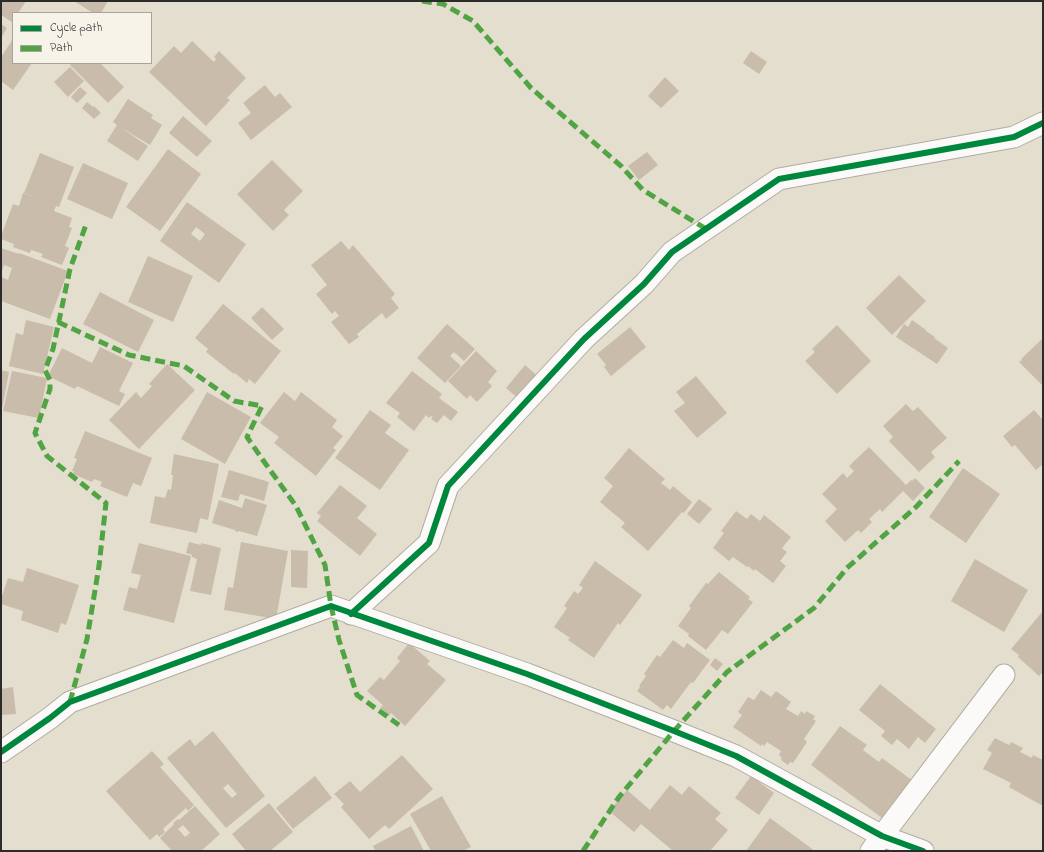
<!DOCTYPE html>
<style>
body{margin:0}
#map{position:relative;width:1044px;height:852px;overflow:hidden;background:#e4dece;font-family:"Indie Flower",sans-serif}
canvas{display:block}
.frame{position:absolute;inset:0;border:2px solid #2b2b2b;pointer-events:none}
.legend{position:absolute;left:12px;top:12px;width:140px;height:52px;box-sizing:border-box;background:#f7f3e8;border:1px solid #a5a39c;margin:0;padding:5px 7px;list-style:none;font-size:12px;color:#2b2b2b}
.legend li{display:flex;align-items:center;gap:8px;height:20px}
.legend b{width:20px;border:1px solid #a5a39c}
</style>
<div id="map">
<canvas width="1044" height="852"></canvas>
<div class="frame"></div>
<ul class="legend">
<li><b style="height:5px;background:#00873e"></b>Cycle path</li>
<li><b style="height:5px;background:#51a443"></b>Path</li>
</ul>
</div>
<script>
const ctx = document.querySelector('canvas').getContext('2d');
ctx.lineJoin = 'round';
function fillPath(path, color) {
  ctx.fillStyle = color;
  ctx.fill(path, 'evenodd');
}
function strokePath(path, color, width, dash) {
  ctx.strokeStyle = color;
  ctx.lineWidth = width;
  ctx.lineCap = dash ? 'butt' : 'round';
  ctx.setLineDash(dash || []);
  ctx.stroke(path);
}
fillPath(new Path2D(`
 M1,1H26L18,13H13V21L12,22L1,15Z
 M74,1H108L101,13H93Z
 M1,24L7,28L1,38Z
 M13,39V63H32L13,90L1,81V57Z
 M192,41L214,62L216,59L214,57L219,51L246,78L227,98L230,100L206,126L149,72L174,46L181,53Z
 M751,51L767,62L759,74L743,63Z
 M72,63H100L124,87L108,103L70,65Z
 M70,67L84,81L68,97L54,82Z
 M665,77L679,91L661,108L648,96Z
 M265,85L275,97L280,93L292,107L251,140L238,123L251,113L243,103Z
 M80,87L87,93L77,103L71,97Z
 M128,99L153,115L151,118L162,125L150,145L120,127L148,146L138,161L107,141L117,125L113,122Z
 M87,102L93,107L94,106L101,113L94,119L82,108Z
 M183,116L212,141L197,157L169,133Z
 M168,149L201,174L160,231L126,207Z
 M647,152L658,165L639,180L628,166Z
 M40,153L74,167L59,207L56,206L54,211L72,218L69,227L72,228L65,246L69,248L62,265L41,257L43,254L31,250L30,253L13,247L14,244L1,239V236L13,204L19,206L23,193L40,200L24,193Z
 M272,160L303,191L284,210L289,215L273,231L237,194Z
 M83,163L128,183L112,219L67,199Z
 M187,202L246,244L219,283L160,241ZM196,227L205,234L200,241L191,234Z
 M341,241L349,250L353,245L395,294L391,298L399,308L386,319L382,313L357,334L359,337L349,344L331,322L339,316L335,311L332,314L316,294L327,285L311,265Z
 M1,248L19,254V253L68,271L50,319L1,301V277L8,280L12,268L4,265L1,274Z
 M148,256L193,276L173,322L128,302Z
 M899,275L926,301L892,335L866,308Z
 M100,292L154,320L138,352L83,324Z
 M223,304L281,351L255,384L249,379L247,383L235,373L234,374L206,352L208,349L195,338Z
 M262,307L284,329L272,340L251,318Z
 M26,320L54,327L43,374L9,366L16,333L23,335Z
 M912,320L926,330V331L935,337L934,338L948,348L937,364L896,337L904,324L908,327Z
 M447,324L475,349L464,361L454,352L450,356L461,366L445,383L417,358Z
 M837,325L871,361L837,394L805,361L815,352L812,349Z
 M630,327L646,347L611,376L604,367L606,365L597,354Z
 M1042,339L1043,340V384L1042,385L1019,362L1022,360L1021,359Z
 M100,347L133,363L119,391L125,394L119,406L77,386L75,389L48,376L62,348L92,363Z
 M476,351L497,371L488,382L492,386L477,402L470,395L467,399L448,381Z
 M167,364L195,390L139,449L109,420L136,392L141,398L152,386L149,384Z
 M525,365L541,379L521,401L506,388Z
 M1,370L9,372L2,409H1Z
 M12,371L47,378L39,418L3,411Z
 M412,371L442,394L439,398L458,412L451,421L444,415L437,423L431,419L433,417L431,416L429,418L426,415L414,431L397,417L400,413L386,403Z
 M696,376L727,413L697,438L674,411L685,403L676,392Z
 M207,392L251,417L225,464L181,439Z
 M284,392L295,401L301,392L337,420L332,427L343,436L333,448L336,450L316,476L274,443L279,437L260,423Z
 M906,404L913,411L918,407L947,438L931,452L935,457L919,472L889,441L893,437L883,426Z
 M370,410L391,425L385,433L409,450L380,490L335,458Z
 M1034,410L1043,420V464L1036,470L1015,445L1012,447L1003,436Z
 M85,431L152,458L141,486L133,483L127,497L100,486L102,482L94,479L92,482L73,474L74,471H72L77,459L74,458Z
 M869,447L906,485L911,480L912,481L915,478L925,488L913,501L903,491L882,512L880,509L869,519L872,522L861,533L858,530L845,542L825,521L837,509L822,494L843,473L847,478L854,471L849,466Z
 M629,448L665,479L661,483L670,490L673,486L692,502L684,513L682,512L648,551L621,527L625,523L600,502L613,486L604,478Z
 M174,454L219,464L208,520L200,518L197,533L150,523L155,496L165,498L168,489L171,490L173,475H171Z
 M963,468L1000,494L966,543L929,517Z
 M229,470L269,482L264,501L240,494L238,501L221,497Z
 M340,485L367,506L357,518L377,534L360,556L317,521L321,516L317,513Z
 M245,498L267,505L257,536L239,531L238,532L235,531V530L212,523L219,500L242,508Z
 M699,499L712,509L699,524L687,514Z
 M736,511L747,519L751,514L760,521L764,515L791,537L782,548L787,552L780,561L786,566L773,583L755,569L754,571L748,566L747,567L733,557L729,561L713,548L724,533L721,531Z
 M189,542L201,545V543L221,548L211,595L190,591L197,559L192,557V555L186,553Z
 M241,542L288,551L276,619L224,610L228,587L233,588Z
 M139,543L191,556L174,623L123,610L129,587L137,589L141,575L131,573Z
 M291,550L308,551L307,588L291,587Z
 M975,559L1028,590L1004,632L951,601Z
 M595,561L642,595L620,625L618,623L594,658L568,640L570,638L554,627L567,608L564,606L574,591L578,594L583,588L579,585Z
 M27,568L79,585L66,625L61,623L58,633L21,620L23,611L1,604V599L8,578L23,582Z
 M719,572L750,597L748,599L753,602L728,634L722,630L706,650L688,636L689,634L678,626L691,608L689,606L706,583L708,584Z
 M1043,611V672L1039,676L1018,657L1019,655L1011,649Z
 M673,640L684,648L687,643L710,660L693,683L691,682L671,709L667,705L663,710L637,691L640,687L639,686L646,676L644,674L657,655L660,657Z
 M409,643L430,661L427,664L446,680L405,726L391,713L389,716L380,708L383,705L367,691L380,677L384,680L400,661L397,658Z
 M715,658L723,664L717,671L710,665Z
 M880,684L936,729L925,743L918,737L909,749L897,739L892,745L881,736L885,731L859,710Z
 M13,687L16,714L1,715V689Z
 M761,690L771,697L776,691L791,702L786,709L798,716L801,711L805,714L806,711L815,716L813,719L816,721L804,739L807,742L793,763L790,762L788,765L781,760L782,758L779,755L781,751L767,742L764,746L762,744L761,746L733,727L742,715L738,712L748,697L754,700Z
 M840,726L867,745L863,750L879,762L882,758L913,781L893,807L891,805L882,818L811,765Z
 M213,731L265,796L226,828L167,758L190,739L195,746ZM228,784L237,794L232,798L223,788Z
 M995,738L1009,745L1011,742L1023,748L1020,752L1032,758L1033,755L1043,760V806L1009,787L1011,783L983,769L992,753L987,750Z
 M152,751L164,764L160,767L194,805L188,811L186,808L163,829L165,832L159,837L157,834L150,840L106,791Z
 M402,755L433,789L389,829L385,825L369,839L341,807L344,804L334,794L350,781L360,792Z
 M315,776L332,798L293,829L276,808Z
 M751,776L774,793L759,815L735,798Z
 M670,785L682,795L689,786L721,813L715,819L728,830L710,851H673L641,824L634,832L609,811L627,790L650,810Z
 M442,796L471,847L463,851H431L410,814Z
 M269,803L293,832L270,851H246L232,834Z
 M195,806L220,834L201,851H172L160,838L174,824L173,823L178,819L179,820ZM183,825L190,833L185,837L178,829Z
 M770,818L815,851H746Z
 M411,826L424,851H375L373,846Z`), '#c9bcaa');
const street = new Path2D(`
 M351,614L429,543L448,486L584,339L644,284L672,252L779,179L1014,137L1043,123
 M1,752L50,718L70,702L331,606L527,674L674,731L736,756L882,836L923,851
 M871,851L882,836L1004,675`);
strokePath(street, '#b0aca2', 23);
strokePath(street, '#fbfaf8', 21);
strokePath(new Path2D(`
 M422,1L443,4L473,21L531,88L621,166L643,190L706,229
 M58,322L129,355L184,366L234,401L262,406L247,437L265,463L296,506L325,565L331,606L339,640L357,695L399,725
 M70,702L87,639L99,566L106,503L47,456L35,433L50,389V380L45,370L53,349L70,269L87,222
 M583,851L619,797L674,731L727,672L814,608L847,568L916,507L959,461`), '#51a443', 5, [10, 5]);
strokePath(new Path2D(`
 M351,614L429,543L448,486L584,339L644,284L672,252L779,179L1014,137L1043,123
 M1,752L50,718L70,702L331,606L527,674L674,731L736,756L882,836L923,851`), '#00873e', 6);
</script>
